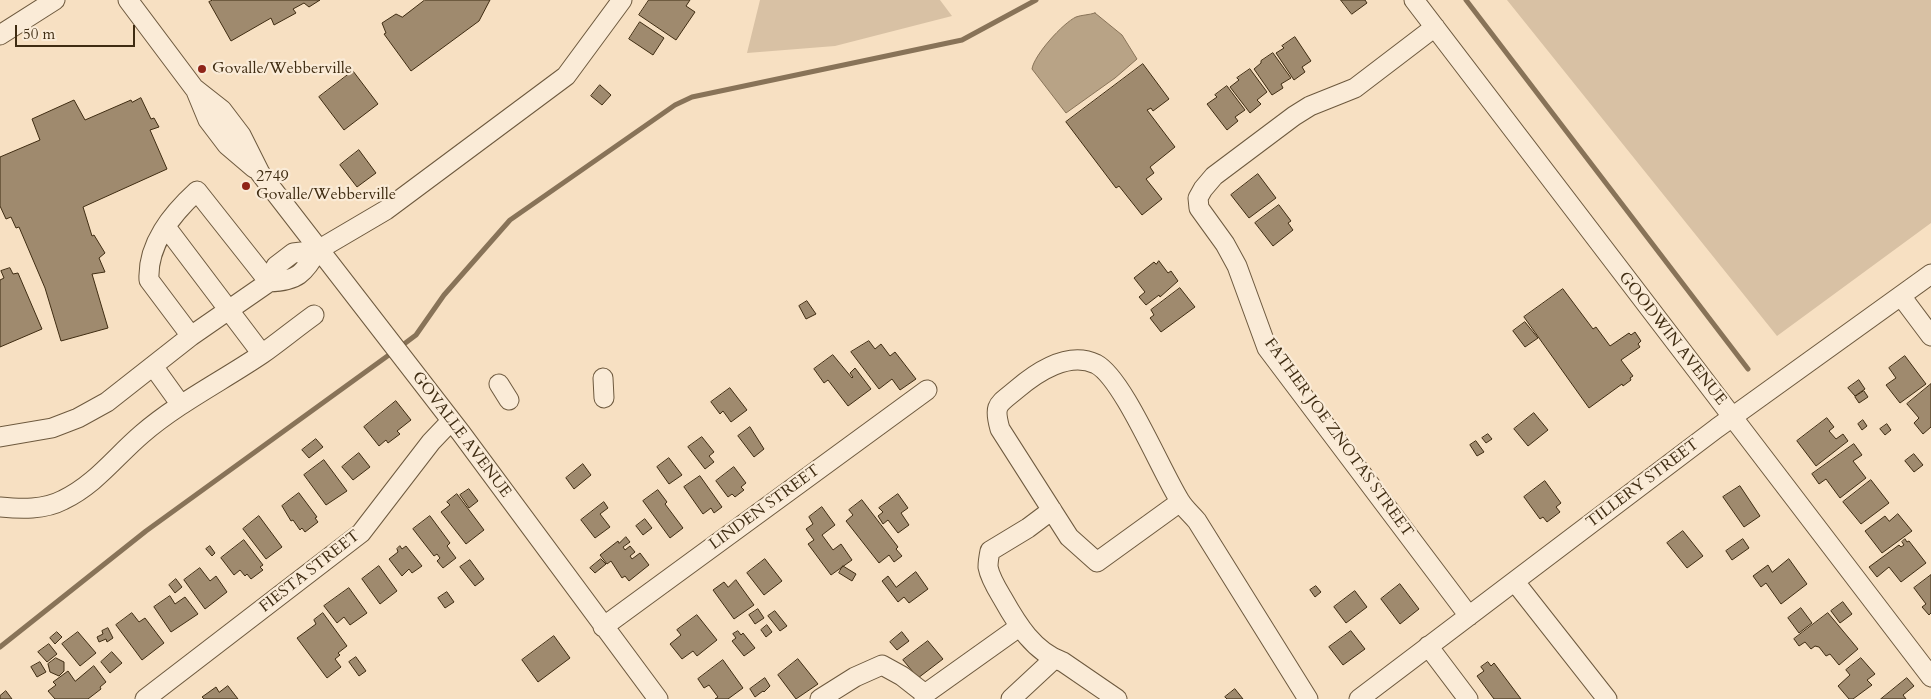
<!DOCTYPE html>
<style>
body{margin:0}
#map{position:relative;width:1931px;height:699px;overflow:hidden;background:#f7e0c2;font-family:Cardo,serif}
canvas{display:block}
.scale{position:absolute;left:15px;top:25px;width:120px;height:22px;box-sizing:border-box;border:2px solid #3f2c12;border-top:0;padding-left:6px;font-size:15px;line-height:18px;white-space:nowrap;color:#3f2c12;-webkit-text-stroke:4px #faebd7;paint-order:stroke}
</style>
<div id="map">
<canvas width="1931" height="699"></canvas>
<div class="scale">50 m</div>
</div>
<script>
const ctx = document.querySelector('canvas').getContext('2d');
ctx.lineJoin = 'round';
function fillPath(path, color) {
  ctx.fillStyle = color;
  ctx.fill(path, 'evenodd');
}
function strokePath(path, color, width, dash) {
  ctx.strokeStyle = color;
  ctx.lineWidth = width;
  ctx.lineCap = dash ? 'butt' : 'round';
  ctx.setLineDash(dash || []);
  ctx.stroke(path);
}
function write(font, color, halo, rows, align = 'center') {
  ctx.font = font + ' Cardo,serif';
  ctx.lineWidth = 4.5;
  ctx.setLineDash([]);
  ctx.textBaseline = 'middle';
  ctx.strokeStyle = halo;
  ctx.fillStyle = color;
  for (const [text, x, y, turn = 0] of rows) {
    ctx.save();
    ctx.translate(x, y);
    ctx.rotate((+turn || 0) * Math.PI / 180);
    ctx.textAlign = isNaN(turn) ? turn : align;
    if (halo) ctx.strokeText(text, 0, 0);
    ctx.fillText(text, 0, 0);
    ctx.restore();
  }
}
fillPath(new Path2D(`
 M760,0H940L952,16L835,46L747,53Z
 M1507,0H1931V223L1777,336Z`), '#d8c1a4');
const water = new Path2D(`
 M1095,13L1122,35L1137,59L1115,78L1066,113L1032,69C1034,55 1063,23 1076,17C1081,15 1089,15 1095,13Z`);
fillPath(water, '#b8a386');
strokePath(water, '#887358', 1);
strokePath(new Path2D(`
 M1466,0L1748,369
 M400,347L416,335L444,295L510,220L675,105L692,97L962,40L1036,0
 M0,647L146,531L393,352`), '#887358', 5);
const building = new Path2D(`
 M213,0H320L309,7L304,3L293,9L296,13L274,25L271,18L231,41L209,2Z
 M425,0H490L479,21L411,71L384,34L386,33L382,23L396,14L402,17Z
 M649,0H690L686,6L695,12L676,40L639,15Z
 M1341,0H1365L1367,3L1352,14Z
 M640,22L664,38L653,55L629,39Z
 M1295,37L1311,61L1302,67L1305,72L1294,80L1276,53L1284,48L1282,46Z
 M1273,53L1291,78L1281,84L1283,88L1272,95L1254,69L1261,63V61Z
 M1143,64L1169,99L1153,111L1151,108L1147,110L1175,147L1150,167L1154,173L1146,179L1162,199L1142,215L1119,186L1116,188L1066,122Z
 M1250,69L1267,92L1257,100L1261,104L1250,113L1230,87L1239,80L1237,78Z
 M353,71L378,104L344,130L319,97Z
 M600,85L611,95L602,105L591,96Z
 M1227,86L1245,110L1235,117L1238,121L1227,130L1207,104L1217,97L1215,95Z
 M141,98L151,119L154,118L159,127L150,130L167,169L83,207L92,236L94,235L105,253L99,258L105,272L92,274L108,328L61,341L45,288L19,227L16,228L11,217L6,219L0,206V157L40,140L32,119L74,100L85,120L131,100L132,102Z
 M359,150L376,173L357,187L340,165Z
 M1258,174L1276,198L1249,218L1231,195Z
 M1279,205L1291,221L1288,223L1293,230L1273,246L1255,223Z
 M1159,261L1168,273L1171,271L1178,281L1160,297L1159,295L1146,305L1139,297L1145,292L1134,278L1154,262L1156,264Z
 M10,268L13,274L18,273L42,329L0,347V280L4,278L1,271Z
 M1180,288L1195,307L1161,332L1150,318L1154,315L1151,310Z
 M1563,289L1593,329L1596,327L1610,346L1629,333L1631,335L1635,332L1641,341L1638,344L1640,347L1621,360L1633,376L1630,378L1631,380L1623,386L1622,384L1589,408L1524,317Z
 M807,301L816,314L806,319L799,306Z
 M1525,322L1538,338L1525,347L1513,331Z
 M869,341L875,349L881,344L890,356L895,352L916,379L900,390L892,379L879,389L851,352Z
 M833,355L852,378L853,377L850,373L855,368L871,389L848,406L828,380L824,383L814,369Z
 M1905,356L1926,384L1900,403L1886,385L1896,378L1889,368Z
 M1859,380L1865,389L1855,396L1848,388Z
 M1931,384V427L1923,434L1914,423L1919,418L1907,404Z
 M730,388L747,410L731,422L723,411L720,414L711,402Z
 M1864,391L1868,397L1859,403L1855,397Z
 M396,401L411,420L397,431L400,434L388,443L386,440L379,446L364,427Z
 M1534,413L1548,430L1528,446L1514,429Z
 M1827,418L1834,427L1829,431L1836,439L1843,434L1848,441L1816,466L1797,441Z
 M1863,420L1867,426L1862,430L1858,424Z
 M1887,424L1891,430L1885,435L1880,429Z
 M750,427L764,449L754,457L738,436Z
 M1488,434L1492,439L1486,443L1482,438Z
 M702,437L714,452L709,456L714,462L705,469L688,447Z
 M316,439L323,447L309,458L302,450Z
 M1476,441L1484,452L1477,456L1470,445Z
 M1854,444L1862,455L1853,461L1866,478L1840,498L1826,479L1819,484L1812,474Z
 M359,453L370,467L353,480L342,467Z
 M1914,454L1923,465L1914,472L1905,461Z
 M669,458L682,475L669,484L657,467Z
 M324,460L347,491L326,505L304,475Z
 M583,464L591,475L574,489L566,478Z
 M734,467L746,483L741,487L744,490L735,497L732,494L728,497L716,481Z
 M700,476L722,507L714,513L711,508L703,514L684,487Z
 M1871,480L1889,503L1861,524L1843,502Z
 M1545,481L1561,503L1556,507L1560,512L1547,522L1543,517L1540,519L1524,497Z
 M1740,486L1760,516L1744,527L1723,497Z
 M469,489L478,501L469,508L460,495Z
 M658,490L667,502L665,504L683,528L670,538L643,501Z
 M299,493L317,517L315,518L318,522L305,532L302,528L300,530L293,520L291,521L282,506Z
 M457,494L484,530L466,544L441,512L450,505L447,502Z
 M898,494L908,508L901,513L909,525L898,533L888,520L883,524L878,516L883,512L879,508Z
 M862,500L898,547L896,549L902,556L894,562L889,555L879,563L846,521L853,515L849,510Z
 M604,502L608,508L600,514L610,527L595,538L581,520Z
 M822,507L835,525L822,535L833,550L841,544L852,560L831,575L808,544L814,540L806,529L813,524L809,517Z
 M1898,514L1912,531L1882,553L1865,531L1885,516L1889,521Z
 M259,516L282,547L266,559L243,529Z
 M430,516L450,543L447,546L456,558L443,568L437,561L440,558L437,554L434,556L413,529Z
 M645,519L652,528L643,535L636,526Z
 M1683,531L1703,556L1687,568L1667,543Z
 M626,537L630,542L623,547L625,550L630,546L635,552L630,556L632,559L640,553L649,565L629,581L625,576L622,578L611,561L607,564L600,555L618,541L619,543Z
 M1743,539L1749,548L1732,560L1726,551Z
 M1905,539L1907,542L1909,541L1926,563L1901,582L1889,567L1877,577L1869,567L1899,545L1901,547L1904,545L1902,542Z
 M244,540L263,565L260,567L263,570L251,579L247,574L245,576L240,570L234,575L221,558Z
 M210,546L215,553L212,556L206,549Z
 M400,546L402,549L406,546L422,566L412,573L409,569L402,576L389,559L398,552L397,549Z
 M601,559L606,564L595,573L590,568Z
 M765,559L782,581L764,595L747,573Z
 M1789,559L1807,584L1781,604L1766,583L1761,587L1753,576L1768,565L1772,572Z
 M470,560L484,579L475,586L460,567Z
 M379,566L397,591L380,604L362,579Z
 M843,566L856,574L852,581L839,573Z
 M200,568L210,581L216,576L227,592L205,609L184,580Z
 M916,572L928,589L909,603L904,597L898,602L882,581L888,576L896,587Z
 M1931,575V613L1929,615L1922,607L1926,604L1914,588Z
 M176,579L182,587L175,593L169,585Z
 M736,580L754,605L734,619L713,590L724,582L728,587Z
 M1400,584L1419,609L1400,624L1381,599Z
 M1316,586L1321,592L1315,597L1310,590Z
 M349,588L367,613L350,625L344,617L337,623L324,606Z
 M1355,591L1367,607L1346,623L1334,607Z
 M447,592L454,602L445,608L438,598Z
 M170,596L175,604L185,597L198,614L171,632L154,607Z
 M1843,602L1852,614L1840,623L1831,611Z
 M1801,608L1812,623L1799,633L1788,618Z
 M758,609L764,618L755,624L749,615Z
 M775,611L787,626L780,631L768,616Z
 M132,613L139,622L145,618L164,643L142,660L116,625Z
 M323,613L347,646L338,653L340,655L335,659L341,667L327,678L297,638L316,624L314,620Z
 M1828,613L1858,649L1839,665L1830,654L1826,656L1819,647L1815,646L1811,649L1805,642L1799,646L1794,639Z
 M697,615L717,640L697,656L693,651L682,659L670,644L681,635L677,630Z
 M767,625L772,632L766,637L761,630Z
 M108,628L113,638L107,642L106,639L99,642L97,637L103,634L102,631Z
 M738,631L741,635L743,633L755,648L744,656L732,641L736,638L733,634Z
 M1351,631L1365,649L1343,665L1329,647Z
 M57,632L62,637L55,644L50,638Z
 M78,632L96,653L80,666L62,644Z
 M902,632L909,641L897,650L890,642Z
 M554,636L570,658L538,682L522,660Z
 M928,641L943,659L918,678L903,660Z
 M49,644L57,654L47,662L38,652Z
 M112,652L122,663L110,673L101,662Z
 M356,657L366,671L359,676L349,662Z
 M56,658L64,662V671L59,676L50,672L48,664Z
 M1861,658L1875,674L1867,680L1872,685L1853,699H1849L1838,686L1850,675L1846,670Z
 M798,659L818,684L796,699L778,675Z
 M723,660L743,688L728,699H715L718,697L709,685L704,688L698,679Z
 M40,662L46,672L37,677L31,667Z
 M1488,662L1491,666L1494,663L1521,699H1494L1477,676L1484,671L1481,667Z
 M94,666L106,682L100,687L101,689L88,699H55L48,691L56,685L53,682L68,671L75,681Z
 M765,678L770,686L764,692L763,691L755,697L750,689Z
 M1907,678L1914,686L1903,695L1906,699H1881Z
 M228,686L238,699H204L202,697L216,687L219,692Z
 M1235,689L1243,699H1227L1225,697Z
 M6,691L12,699H0V696Z`);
fillPath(building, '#9f8a6e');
strokePath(building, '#3f2c12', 1);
const minor = new Path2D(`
 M128,0L194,88L222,110L241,135L260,173L461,433L658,699
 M1414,0L1931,677
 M1435,27L1355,88L1310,106L1294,116L1214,176L1203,189L1198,198L1199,208L1225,244L1237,266L1267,348L1469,616
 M0,35L55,0
 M196,91L208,120L227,145L254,168
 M166,227L262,354
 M269,282C298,281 303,274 318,250
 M1901,296L1931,336
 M191,336L149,280C147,244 172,214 197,191L269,282
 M153,366L181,405
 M603,378L604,398
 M499,384L509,400
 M0,437L52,428L78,418L107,402L191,336L269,282L276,266L293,253L318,250L386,210L566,76L622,0
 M1180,502L1097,562L1069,537L1000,429C993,404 998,405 1017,389C1037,372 1069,351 1096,364C1123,378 1161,471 1180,501C1184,508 1191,514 1197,521L1308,699
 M0,507C21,509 44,510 63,500C96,484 115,457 142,434C178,403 222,381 262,354C279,342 296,328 314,315
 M1052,510L1028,528L990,551C989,556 988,562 988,567C990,578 997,589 1003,599C1017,624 1034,652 1063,662L1117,699
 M1515,582L1607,699
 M603,627L927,390
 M1428,646L1468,699
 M145,699L361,533L431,442L451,421
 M820,699L855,677L882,665L902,676L925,694
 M924,699L925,694L1019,627
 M1011,699L1054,659
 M1359,699L1717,428L1931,274`);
strokePath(minor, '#6d593e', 21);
strokePath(minor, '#faebd7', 19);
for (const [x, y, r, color] of [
 [202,69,5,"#8f2418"],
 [246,186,5,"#8f2418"]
]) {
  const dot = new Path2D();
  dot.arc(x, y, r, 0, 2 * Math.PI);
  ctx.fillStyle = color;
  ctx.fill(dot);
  strokePath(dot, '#faebd7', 2);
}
write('16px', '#3f2c12', '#faebd7', [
 ["Govalle/Webberville",212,69],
 ["2749",256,177],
 ["Govalle/Webberville",256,195]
], 'left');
write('16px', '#3f2c12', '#faebd7', [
 ["GOODWIN AVENUE",1672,339,52],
 ["GOVALLE AVENUE",461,435,53],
 ["FATHER JOE ZNOTAS STREET",1338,438,54],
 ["TILLERY STREET",1643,484,-37],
 ["LINDEN STREET",765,508,-36],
 ["FIESTA STREET",310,572,-38]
]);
</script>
